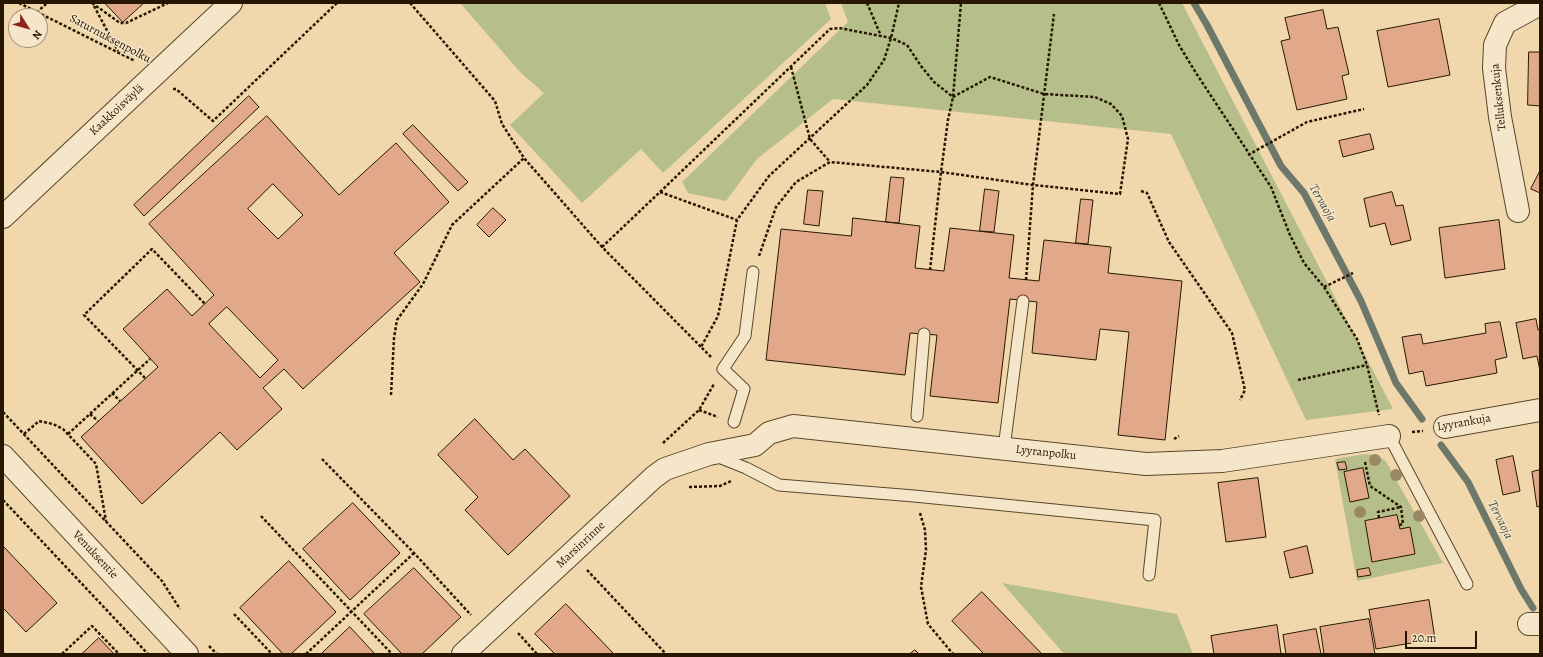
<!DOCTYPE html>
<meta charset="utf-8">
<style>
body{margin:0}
#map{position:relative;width:1543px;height:657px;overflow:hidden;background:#f0d8ac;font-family:Alegreya,serif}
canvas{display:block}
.frame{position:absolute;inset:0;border:4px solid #271702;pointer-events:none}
.north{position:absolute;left:8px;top:8px;width:40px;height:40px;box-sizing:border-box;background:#f5e6c9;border:1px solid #a39379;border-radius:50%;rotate:127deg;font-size:11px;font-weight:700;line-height:16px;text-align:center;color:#271702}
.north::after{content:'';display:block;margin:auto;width:14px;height:18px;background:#8f2418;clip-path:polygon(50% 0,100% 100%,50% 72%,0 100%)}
.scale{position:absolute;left:1405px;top:631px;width:72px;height:18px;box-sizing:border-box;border:2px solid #271702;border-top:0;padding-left:5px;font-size:12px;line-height:14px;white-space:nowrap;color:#271702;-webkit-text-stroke:3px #f5e6c9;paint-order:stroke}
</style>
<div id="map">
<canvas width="1543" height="657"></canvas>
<div class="frame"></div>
<div class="north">N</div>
<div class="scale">20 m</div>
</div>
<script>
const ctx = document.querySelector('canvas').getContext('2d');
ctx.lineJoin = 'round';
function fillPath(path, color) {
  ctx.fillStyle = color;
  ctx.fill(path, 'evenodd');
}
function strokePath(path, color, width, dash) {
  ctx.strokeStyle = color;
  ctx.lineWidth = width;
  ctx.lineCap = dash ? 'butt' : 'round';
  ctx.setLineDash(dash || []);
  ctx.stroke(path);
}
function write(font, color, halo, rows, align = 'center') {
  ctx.font = font + ' Alegreya,serif';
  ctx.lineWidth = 3;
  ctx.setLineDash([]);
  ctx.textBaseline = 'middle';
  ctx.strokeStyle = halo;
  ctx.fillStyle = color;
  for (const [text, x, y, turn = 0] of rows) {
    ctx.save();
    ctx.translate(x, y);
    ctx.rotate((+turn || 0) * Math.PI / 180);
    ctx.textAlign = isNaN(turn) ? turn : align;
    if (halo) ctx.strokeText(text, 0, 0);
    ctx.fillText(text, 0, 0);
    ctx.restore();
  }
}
fillPath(new Path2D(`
 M460,3H825L831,19L663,173L641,149L582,203L510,125L544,93L521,73Z
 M841,3H1182L1393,409L1306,420L1171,134L833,99L757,159L726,201L688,193L682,182L848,22Z
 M1365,454L1374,455L1385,460L1443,563L1357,581L1335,459Z
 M1002,583L1177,614L1193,654H1064Z`), '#b6bf8c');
strokePath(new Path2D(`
 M1194,3L1207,25L1281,166L1304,193L1361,301L1396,383L1422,419
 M1441,445L1468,482L1521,589L1533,608`), '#6d786a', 7);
const building = new Path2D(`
 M105,3H144L123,22Z
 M1323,10L1327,29L1338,27L1349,74L1342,76L1347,99L1297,110L1281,41L1290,39L1285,18Z
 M1439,19L1450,75L1388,87L1377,31Z
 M1529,52H1540V106L1528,105Z
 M249,96L259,107L144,216L134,205Z
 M267,116L339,195L396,143L449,202L394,253L420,282L303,389L284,369L263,388L282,409L237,450L220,432L142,504L81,437L158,367L123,329L167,289L192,316L214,295L149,224ZM273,184L303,215L278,239L248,209ZM227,307L278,360L260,378L209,324Z
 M413,125L468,182L458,191L403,134Z
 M1370,134L1374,149L1343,157L1339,141Z
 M1540,171V193L1531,189Z
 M891,177L904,178L899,223L886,222Z
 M985,189L999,191L994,232L980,231Z
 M808,190L823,191L819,226L804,224Z
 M1392,192L1396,206L1403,205L1411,240L1391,245L1385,223L1370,227L1364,199Z
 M1081,199L1093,200L1088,244L1076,243Z
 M493,208L506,220L489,237L477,225Z
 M853,218L920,226L915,268L944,271L950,228L1014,235L1009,278L1039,281L1044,240L1111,247L1108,273L1182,281L1165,440L1118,435L1129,332L1100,329L1096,360L1032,353L1037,302L1010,299L998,403L930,396L937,335L910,333L905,375L766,360L781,229L851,236Z
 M1499,220L1505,269L1445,278L1439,228Z
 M1536,319L1538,330L1540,329V371L1537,356L1523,359L1516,323Z
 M1500,322L1507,357L1495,360L1497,373L1426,386L1423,371L1409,374L1402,337L1421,334L1423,344L1486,333L1485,324Z
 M475,419L513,460L525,449L570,496L508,555L465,510L478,497L438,455Z
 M1513,456L1520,491L1503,495L1496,460Z
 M1345,462L1347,469L1339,470L1337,463Z
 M1363,468L1369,498L1350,502L1344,472Z
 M1540,470V506L1537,507L1532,472Z
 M1258,478L1266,537L1226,542L1218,483Z
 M353,503L400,553L350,600L303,549Z
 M1397,515L1400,529L1410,527L1415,554L1372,562L1365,521Z
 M3,546L57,603L26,632L3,608Z
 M1307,546L1313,573L1290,578L1284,552Z
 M289,561L336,612L291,654H283L240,608Z
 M414,568L461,617L422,654H402L364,614Z
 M1369,568L1371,575L1358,577L1357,570Z
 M982,592L1042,654H984L952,621Z
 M1429,600L1435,639L1376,649L1369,610Z
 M566,604L614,654H555L535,634Z
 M1369,619L1375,654H1324L1320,627Z
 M1277,625L1281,654H1214L1211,636Z
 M350,627L375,654H321L326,649Z
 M1316,629L1321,654H1286L1283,635Z
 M99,638L114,654H82Z
 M915,650L919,654H910Z`);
fillPath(building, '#e1a98a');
strokePath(building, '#271702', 1);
const service = new Path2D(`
 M917,416L924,334
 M734,422L744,389L723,369L745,336L753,272
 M1389,436L1467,584
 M1004,448L1023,301
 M716,456L746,468L779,485L914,496L1155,520L1149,575`);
const minor = new Path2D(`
 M1518,211L1500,117L1494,68L1495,45L1505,23L1540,4
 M3,217L231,3
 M1445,427L1540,410
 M1529,624H1540
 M463,654L654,477L665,469L709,454L755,445L769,433L793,426L1146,464L1222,461L1389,436`);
const tertiary = new Path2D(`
 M3,456L187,654`);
strokePath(service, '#59472c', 13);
strokePath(minor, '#59472c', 24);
strokePath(tertiary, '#59472c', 24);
strokePath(new Path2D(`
 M19,3L135,61
 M92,3L120,23H126L168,3
 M410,3L495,101L502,124L524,158L602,247L701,347
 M867,3L881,36
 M1159,3L1179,45L1196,73L1271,187L1290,235L1304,263L1324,287L1357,339L1367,365L1379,415
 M94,6L118,51
 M33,16L47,3
 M791,67L810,139L830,162
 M173,89H176L213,121L337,3
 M1248,155L1307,122L1364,109
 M1141,191L1147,193L1169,242L1232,333L1245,390L1240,400
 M660,192L830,29L839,28L891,38L907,45L921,66L934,82L953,97L990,77L1044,94L1095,97L1111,104L1122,116L1128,139L1120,194L1033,185L941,172L830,162L796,182L776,207L759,256
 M602,247L660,192L737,220
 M930,270L941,172L948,120L953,97L961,3
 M1026,280L1033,185L1054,14
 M1324,287L1353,273
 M711,357L701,347L718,316L737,220L769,176L867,85L884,60L891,38L899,3
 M145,378L84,315L152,249L205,304
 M1298,380L1367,365
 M112,393L120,401
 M391,395L394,338L397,320L423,284L452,225L524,158
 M699,410L718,417
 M3,412L162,581L180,609
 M90,414L98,421
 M1412,432L1423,431
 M24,434L39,421L53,424L63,429L96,464L106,521
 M68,434L150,359
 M1174,439L1179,436
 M663,443L699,410L714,384
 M322,459L414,553L471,615
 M1365,462L1370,486L1401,507L1403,524L1399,525
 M689,487L720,486L731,481
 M3,500L148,654
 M920,513L925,530L926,550L921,587L928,624L953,654
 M261,516L392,654
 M1379,518L1378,512L1401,507
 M587,570L666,654
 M234,614L272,654
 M518,633L537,654
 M209,646L217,654
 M3,653L4,654
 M62,654L92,626L119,654
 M306,654L414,553`), '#271702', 2.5, [3, 2]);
strokePath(service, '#f5e6c9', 11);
strokePath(minor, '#f5e6c9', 22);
strokePath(tertiary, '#f5e6c9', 22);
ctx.fillStyle = '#998965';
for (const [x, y] of [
 [1375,460],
 [1396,475],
 [1360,512],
 [1419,516]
]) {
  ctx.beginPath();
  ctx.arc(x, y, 6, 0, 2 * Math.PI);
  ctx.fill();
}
write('12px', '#271702', '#f5e6c9', [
 ["Saturnuksenpolku",110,39,28],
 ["Telluksenkuja",1499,97,-96],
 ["Kaakkoisväylä",117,110,-43],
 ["Lyyrankuja",1464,423,-10],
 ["Lyyranpolku",1046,453,6],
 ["Marsinrinne",581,545,-43],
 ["Venuksentie",95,555,47]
]);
write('italic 13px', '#50503f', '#f5e6c9', [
 ["Tervaoja",1322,203,60],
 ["Tervaoja",1500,520,64]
]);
</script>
